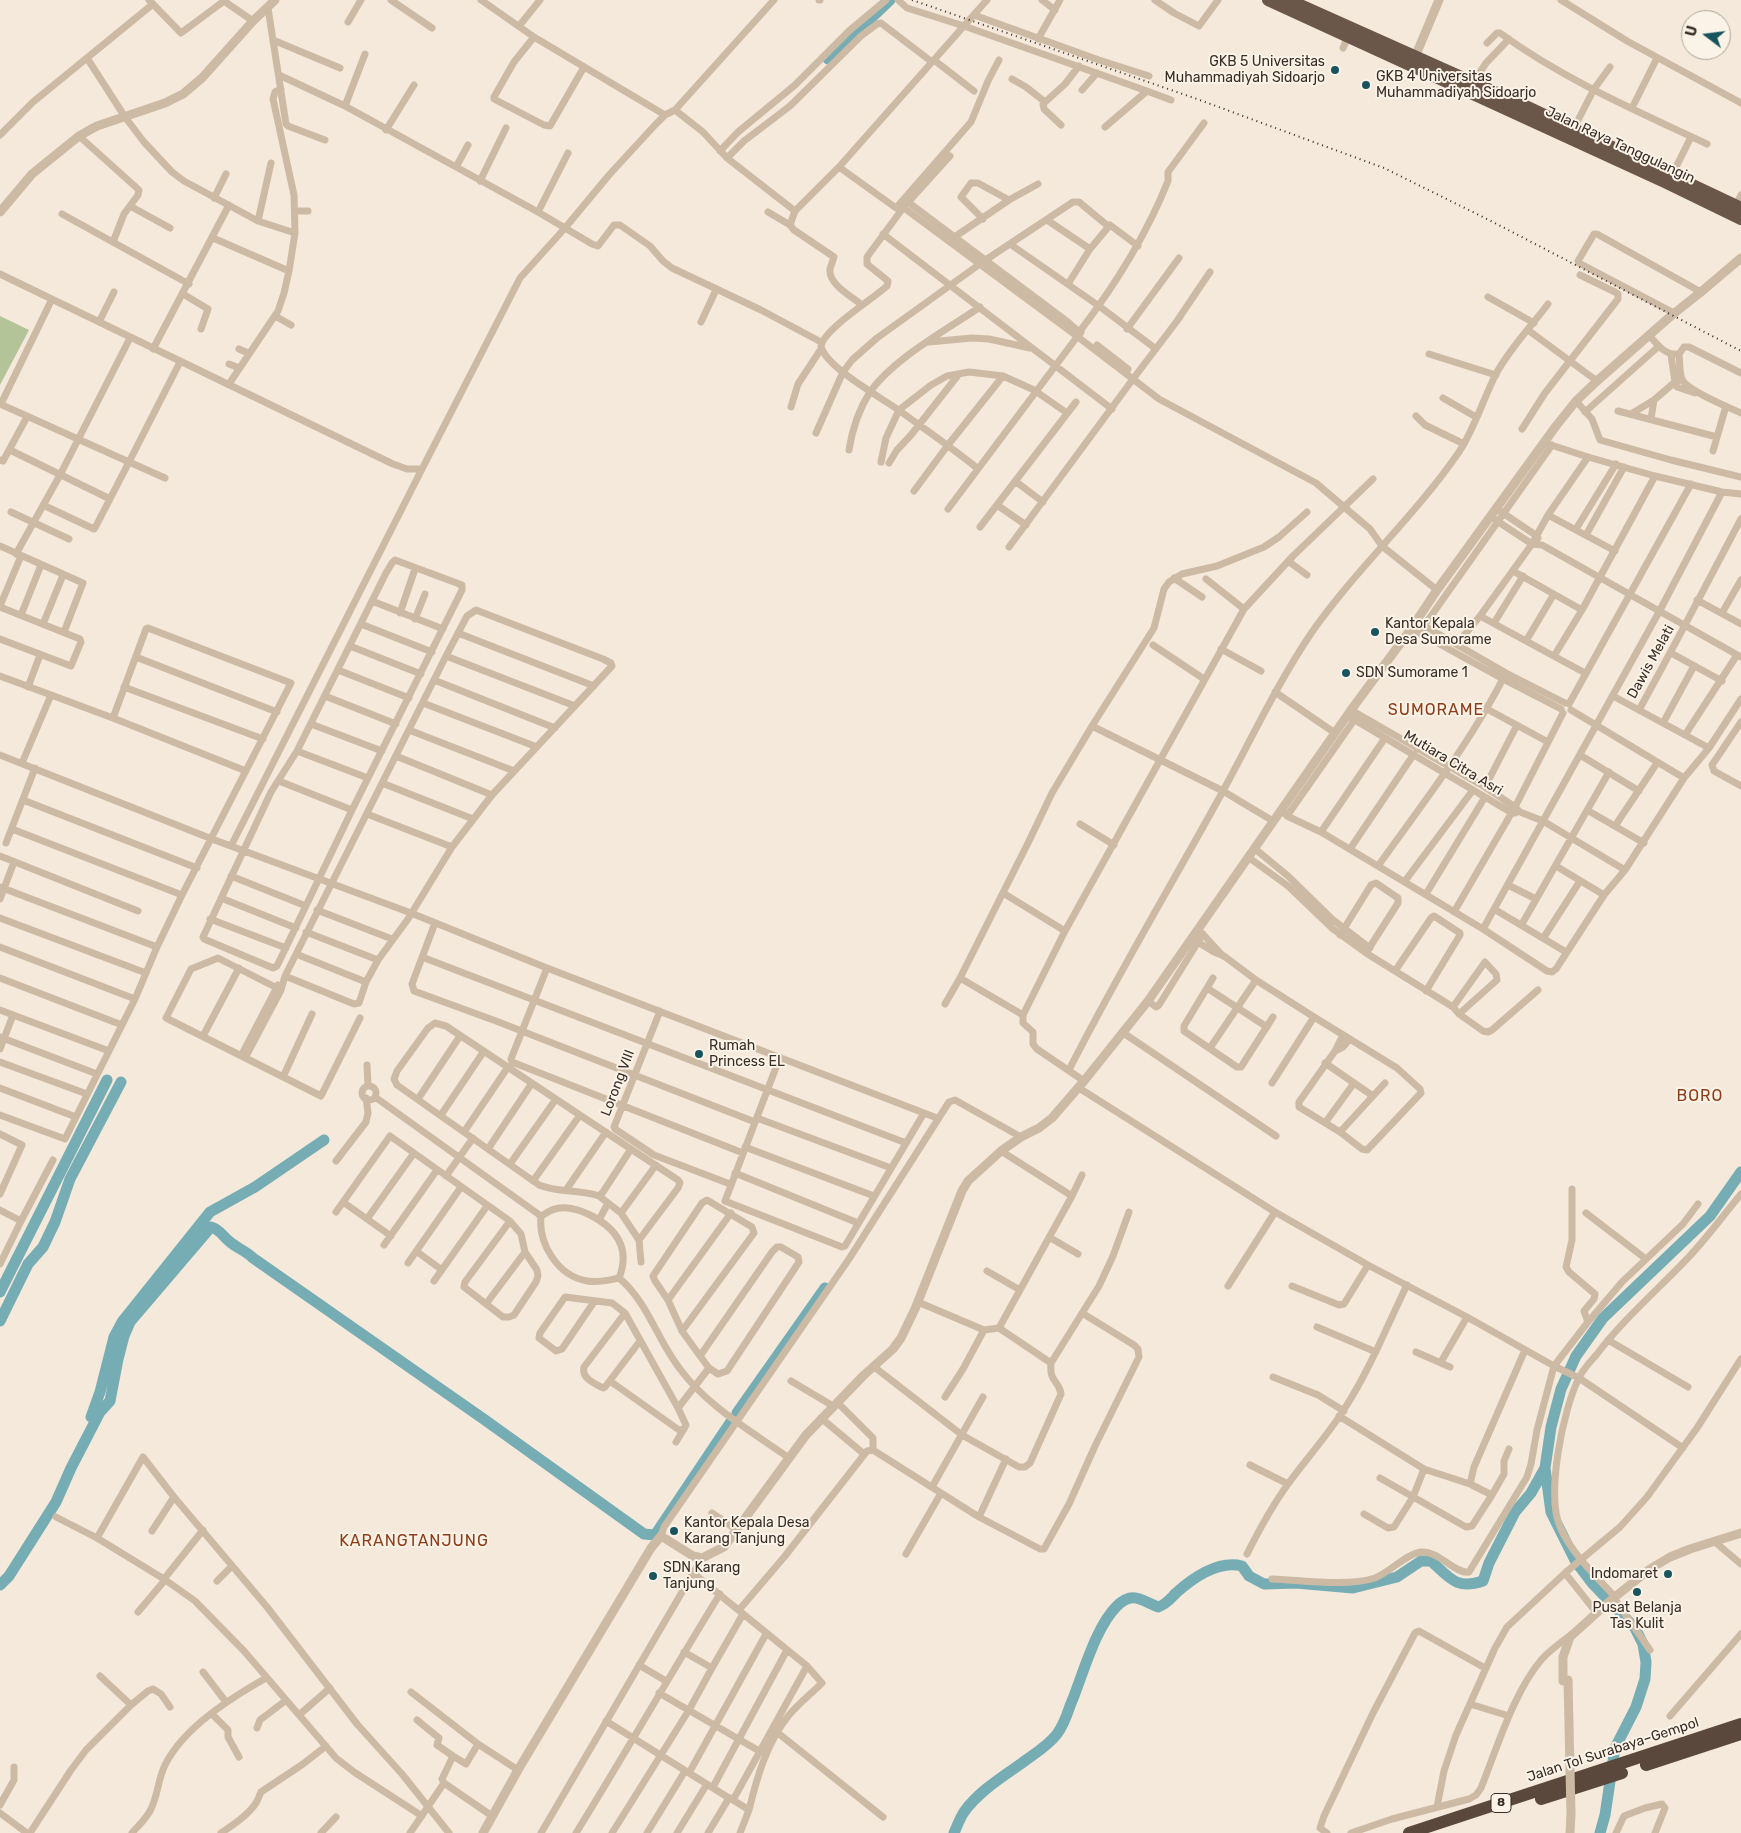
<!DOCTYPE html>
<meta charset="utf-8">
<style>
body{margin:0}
#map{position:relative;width:1741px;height:1833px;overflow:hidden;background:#f4e9da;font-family:Rubik,sans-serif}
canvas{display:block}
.north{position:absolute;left:1681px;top:10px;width:50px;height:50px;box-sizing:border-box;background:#fbf3e7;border:1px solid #ada49a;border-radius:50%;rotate:285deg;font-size:14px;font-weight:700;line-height:20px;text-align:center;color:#382d27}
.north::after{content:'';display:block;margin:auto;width:18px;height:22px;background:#18545e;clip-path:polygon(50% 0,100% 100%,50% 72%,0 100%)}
</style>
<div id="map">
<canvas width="1741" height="1833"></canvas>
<div class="north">U</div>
</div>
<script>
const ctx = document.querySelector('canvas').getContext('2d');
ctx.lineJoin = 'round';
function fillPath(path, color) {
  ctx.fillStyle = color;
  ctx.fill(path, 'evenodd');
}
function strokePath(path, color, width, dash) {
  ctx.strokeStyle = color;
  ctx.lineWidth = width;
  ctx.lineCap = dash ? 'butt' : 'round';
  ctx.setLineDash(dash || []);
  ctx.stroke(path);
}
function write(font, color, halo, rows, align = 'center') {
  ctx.font = font + ' Rubik,sans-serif';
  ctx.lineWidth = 4;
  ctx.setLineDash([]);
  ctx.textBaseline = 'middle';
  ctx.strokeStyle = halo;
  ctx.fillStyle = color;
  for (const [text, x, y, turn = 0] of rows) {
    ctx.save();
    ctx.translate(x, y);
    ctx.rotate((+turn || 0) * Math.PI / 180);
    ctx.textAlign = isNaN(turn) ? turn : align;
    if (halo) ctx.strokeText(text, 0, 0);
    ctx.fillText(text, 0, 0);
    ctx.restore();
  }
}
fillPath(new Path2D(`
 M0,316L29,330L0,385Z`), '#b3c498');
strokePath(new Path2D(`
 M828,59L890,0
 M0,1292L107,1080
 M0,1321L28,1264L43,1247L55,1222L70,1179L121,1082
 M737,1413L825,1288
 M91,1417L100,1392L114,1337L122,1322L210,1212L255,1187L324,1140
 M0,1585L9,1576L56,1502L71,1468L100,1412L110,1401L118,1359L124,1336L130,1322L211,1227C220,1229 223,1237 230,1242C237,1248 246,1251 253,1258L485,1420L644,1534L655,1535L730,1423
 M954,1833C957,1826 960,1818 964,1812C978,1792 1002,1777 1022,1763C1034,1754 1048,1746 1057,1734C1063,1726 1067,1715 1070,1706C1082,1678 1095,1627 1117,1606C1132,1591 1141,1600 1158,1607C1167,1604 1170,1599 1176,1593C1194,1577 1218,1560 1242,1566L1249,1576L1264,1584L1296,1583L1353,1588L1397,1577L1421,1561H1431C1450,1578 1456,1590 1483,1581L1489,1563L1515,1512L1531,1493L1545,1468
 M1600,1833L1605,1815L1615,1748L1636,1707L1645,1679L1646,1662L1643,1644L1635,1628L1592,1583L1576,1562L1551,1512L1545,1468L1551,1427L1561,1389L1576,1356L1603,1318L1710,1216L1741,1172`), '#76adb4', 11);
strokePath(new Path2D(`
 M149,0L181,33L224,1L253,21
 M391,0L432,28
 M481,0L534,37L665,115
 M819,0H820
 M898,0L907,8L964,26L1147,91L1105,127
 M1042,0L1055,10
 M1155,0L1174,13L1199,26L1218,0
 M1561,0L1627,41L1741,103
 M268,8L286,124L288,126L325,140
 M974,15L1099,60L1149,76
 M348,22L361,0
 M519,26L540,0
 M534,37L514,62L494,97V99L544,125L550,126L584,67
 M1038,39L1060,0
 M273,40L340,68
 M1487,43L1497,33H1500C1563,79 1637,111 1707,144
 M1343,48L1348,37
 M87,58L125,117L144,142L172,172L184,181L258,221L295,233
 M934,60L974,91
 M279,75L345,106L538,212L592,244L598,246L614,225H620L650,246L663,261L672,268L761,310L821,342
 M1012,79L1026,87L1045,102
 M1473,83L1486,63L1509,39
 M1082,90L1097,73
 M1147,91L1171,100
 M1634,104L1657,58
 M345,106L365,54
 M675,110L703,132L727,158L795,211
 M1061,125L1044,109L1043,104L1065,84L1079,66
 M386,130L414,85
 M1573,130L1594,89L1610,67
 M0,135L33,102L153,4
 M79,136L139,190L138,195L124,214L113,242
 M720,151L738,132L795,85L850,30L886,0
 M950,156L903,208L867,257V264L888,281L887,286C873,299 824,329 821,346C825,367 882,398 900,411C926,430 952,448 977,468
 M727,158L744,141L790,106L861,36L877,24L881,23L932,62
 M456,167L468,145
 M839,167L896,208L971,122L988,81L999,60
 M1672,175L1691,137
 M480,181L506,128
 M214,198L226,174
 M908,202L1068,322L1077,330
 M900,205L1074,334
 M1736,205L1741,195
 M130,206L170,228
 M295,211H308
 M538,212L568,153
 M768,212L790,225
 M62,214L189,284
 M983,219L961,197L971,183H978L1009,200
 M1047,220L1090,249
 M258,221L271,163
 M883,234L1112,409
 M213,238L289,271
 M953,238L1009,200L1038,184
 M1010,244L1099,306L1156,349
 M0,274L393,464L407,469H422L520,278L565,228L609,175L655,125L665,115L675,110L774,0
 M1068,284L1090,249L1110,225L1138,246
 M183,294L208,309L201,329
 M1488,297L1534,323
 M862,305C851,296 828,284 830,269C831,265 833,261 834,257L794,230L790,225L795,211L839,167L987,0
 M1674,313L1579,263L1578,261L1594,234H1597L1701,292
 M275,316L291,325
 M99,322L114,292
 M701,322L716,290
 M1127,329L1179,258
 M1528,330L1597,381
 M1080,331C1116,284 1146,236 1168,181V172L1204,123
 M1649,335C1657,344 1665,356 1679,354L1684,347H1689L1741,373
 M1078,337L1081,332L1077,330L1074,332L1076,337H1078L1159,399L1316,483L1370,529L1382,546L1437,590
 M929,342L972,338L989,339L1030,348
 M1097,345L1128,369
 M153,349L229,205
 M239,349L248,353
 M1429,354L1496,375
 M1679,354C1680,362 1679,375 1683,381C1691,392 1728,407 1741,413
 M1671,355L1675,382L1677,387L1695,393
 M229,364L239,368
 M229,384L278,311L284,293L289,271L295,233L294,195L273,99L275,92L281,89
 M1443,398L1476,417
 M1576,401L1592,419L1600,440L1671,460L1741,477
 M0,404L129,462L96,526L94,529L43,505
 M1,404L52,299
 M791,407L798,384L821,349
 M1618,411L1717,437
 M1585,412L1659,346
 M1631,414L1654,400L1675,382L1682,379
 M1416,416L1425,425L1464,444
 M1651,419L1654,400
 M1522,429L1545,393L1618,299V294L1615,292L1580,275
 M816,433L843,372L852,360L877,338L984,261L1073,202H1079L1108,226
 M1548,444L1588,457L1655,476L1722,492L1741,494
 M10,450L106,497
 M849,450C852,431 859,409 870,392C893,359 946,330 980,307
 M1713,451L1726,406
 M0,460L3,461L27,417
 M881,462L886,438L899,410L931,385L947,376L969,372L1003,376L1034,390L1067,413
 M889,463L897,450L911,435L959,374
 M165,478L129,462L180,362
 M1015,481L1043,502
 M914,491L948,445L1003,376
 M997,505L1026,525
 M948,509L1077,337
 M1500,511L1537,536L1538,538
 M11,512L69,539
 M1548,515L1615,551
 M1491,517L1532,544L1542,545L1741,657
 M980,527L1076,402
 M1576,529L1616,464
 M1586,535L1624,467
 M0,546L83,583L64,632
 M1009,547L1133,379L1177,321L1210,272
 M16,554L60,475L130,338
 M395,560L462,585V590L352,810L277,966L273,968L204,939L203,937L271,792L297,751L386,573L392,563Z
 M1288,561L1307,575
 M1513,571L1582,610
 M1174,578L1202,597
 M1206,579L1244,609
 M1697,600L1741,624
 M372,601L443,629
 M0,606L21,556
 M0,607L80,639L81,642L71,666L0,639
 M476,610L603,659L611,663L612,666L492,795L452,847L408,919L378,960L366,982L359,1003L354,1004L285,976L446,656L467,616Z
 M400,613L415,569
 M1722,613L1741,580
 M21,615L41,565
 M1480,616L1585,673
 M415,619L425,594
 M1494,623L1523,576
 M43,624L63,575
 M361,624L432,652
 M1421,624L1506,673L1565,703
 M1416,631L1503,679L1561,709
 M458,633L594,686
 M1419,633L1552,445
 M1526,641L1554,594
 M1457,644L1480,616L1532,544L1548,515L1588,457
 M1153,645L1204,679
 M350,646L421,674
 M1221,649L1261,671
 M1671,653L1722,681
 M446,656L575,706
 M1554,656L1582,610L1655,476
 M136,657L277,712
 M338,670L409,698
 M0,676L113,718L246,771
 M434,680L555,728
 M28,687L40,655
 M124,687L263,739
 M1275,692L1335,733
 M325,696L396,724
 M1613,696L1709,748
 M423,703L537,747
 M1569,704L1691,484
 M1487,709L1548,742
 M1351,710L1485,787L1515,807L1520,812L1543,821L1625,870
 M1571,710L1684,778
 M1639,710C1674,647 1707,583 1741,519
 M1348,716L1512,813H1515
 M1741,722L1712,765L1714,771L1741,786
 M1663,723L1694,666
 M311,724L382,751
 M1092,726L1223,791L1273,821
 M409,730L514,771
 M1685,735L1737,655
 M297,751L368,778
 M0,755L212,839L411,913L547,968L937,1118
 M1580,755L1639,791
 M396,756L492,795
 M22,763L51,695
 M279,781L352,810
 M382,783L473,819
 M1485,787L1517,725
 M23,800L197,868
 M1587,810L1644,843
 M367,814L452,847
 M1285,814L1287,816L1357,716
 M1287,816L1321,832L1483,929L1547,971L1552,972L1556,969L1604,895L1625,870L1684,778L1709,748L1741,699
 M1080,824L1114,845
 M1615,826L1657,763
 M12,829L182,895
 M1321,832L1385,738
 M6,843L35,768
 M231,846L422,469
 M1254,848L1288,876L1332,919L1370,948
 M1350,849L1414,754
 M0,856L138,911
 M1248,857L1288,886L1333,929L1366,953
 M1378,866C1423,803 1471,742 1506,673
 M1556,866L1604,895
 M231,876L306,906
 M1405,881L1473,790
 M1508,885L1536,899
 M0,887L157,947
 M1003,893L1065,931
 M1426,894L1485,797
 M221,898L296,928
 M0,899L14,862
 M1494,909L1566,952
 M317,910L392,939
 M1454,912L1515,807L1563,713
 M0,918L146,973
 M210,919L286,948
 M435,923L412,984L414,991L496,1021L755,1122
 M1522,924L1609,772
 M1483,929L1659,612L1722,492
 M1200,931L1223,956
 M306,932L378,960
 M1340,935L1371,885L1376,883L1398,898V903L1366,953L1453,1007L1459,1014L1483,1031L1488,1032L1492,1030L1538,990
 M1544,937L1580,881
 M1191,938L1214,952L1224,956L1256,980L1314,1017L1397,1068L1420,1089L1421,1093L1367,1150L1362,1149L1340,1132L1299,1107V1102L1335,1051L1343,1035
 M0,947L135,999
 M296,954L366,982
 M422,957L906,1143
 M547,968L511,1059L512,1062L743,1153
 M1395,971L1431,918L1434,916L1460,933V935L1426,991
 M0,978L122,1025
 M960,978L1023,1015
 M1213,978L1184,1026V1031L1237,1067H1241L1273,1017
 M1207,988L1267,1027
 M281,990L218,958L191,969L166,1018L321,1096L360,1018
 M1148,1001L1156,1007L1159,1005L1203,934
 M945,1004L960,978L1028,843L1052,793L1092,726L1154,628L1164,589L1169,582L1182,574L1217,566L1264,547L1279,537L1307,512
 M1453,1007L1485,962L1496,974L1497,980L1459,1014
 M0,1010L109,1051
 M660,1011L614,1127L615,1129L654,1155L730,1184
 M435,1023L446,1026L631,1149L603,1192L599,1196C579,1189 558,1193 539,1185L397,1085L394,1079L397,1071L428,1028Z
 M1122,1032L1276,1136
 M203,1036L239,968
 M0,1037L97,1074
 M1210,1048L1256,980
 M0,1049L13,1015
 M1335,1051L1343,1047L1350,1039
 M241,1056L278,985
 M780,1057L725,1201L842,1247L845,1246L924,1113
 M245,1058L281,990L285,976
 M0,1062L87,1094
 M1325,1063L1373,1096L1340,1132
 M367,1065L368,1086
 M1069,1070C1117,975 1172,884 1223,791C1252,738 1278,682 1312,632C1357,568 1415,516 1459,452C1475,428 1483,399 1496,374C1510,348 1530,328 1548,304
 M283,1077L312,1014
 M1084,1081L1037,1049L1033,1044V1032L1023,1023V1015L1065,931L1244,609L1293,556L1373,479
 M1272,1083L1314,1017
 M362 1093a7 7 0 1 1 14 0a7 7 0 1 1-14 0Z
 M0,1088L76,1117
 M1079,1088L1275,1212L1368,1265L1467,1317L1554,1366L1579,1378L1683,1448
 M1373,1096L1385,1083
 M375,1097L541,1216
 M418,1099L460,1036
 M0,1115L65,1139L135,999L157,947L182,895L291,683L148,628L146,629L113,718
 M441,1115L484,1051
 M757,1118L891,1168
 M1325,1123L1354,1083
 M464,1132L508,1067
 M0,1134L22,1145L0,1194
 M745,1147L874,1196
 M488,1149L532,1083
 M631,1149L678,1180L680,1183L678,1188L639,1240
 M336,1161L366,1122L368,1113L366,1098
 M510,1164L556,1099
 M735,1173L858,1223
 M446,1176L473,1138
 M533,1181L580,1115
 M1572,1189V1240L1566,1267L1569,1272L1595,1294L1594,1299L1584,1311L1588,1322
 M566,1190L606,1132
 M599,1196L621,1213L639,1240L641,1262
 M1072,1196L1082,1175
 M343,1202L391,1236
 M0,1210L21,1221
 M336,1212L390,1136L510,1221L521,1234L525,1252L537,1270L538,1276L536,1282L514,1315L509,1317H503L464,1287L465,1282L510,1221
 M621,1213L656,1165
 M1586,1213L1646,1259
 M541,1216C538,1244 558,1276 587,1281C598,1283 609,1280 619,1278C648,1302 657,1340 680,1369C708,1407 751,1431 789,1458
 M541,1216C545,1214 550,1210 555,1209C566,1206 580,1210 590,1215C616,1228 631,1248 619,1278
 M367,1219L414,1153
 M599,1220L608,1203
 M1049,1237L1078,1254
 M384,1245L437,1170
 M777,1247H781L798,1257L799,1262L727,1371L718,1374L709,1368L700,1356L772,1252Z
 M416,1251L442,1270
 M408,1263L461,1187
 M0,1264L21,1221L53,1160
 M987,1271L1020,1290
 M434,1281L487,1206
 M1228,1286L1275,1212
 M1292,1286L1339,1305L1344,1304L1368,1265
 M668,1300L731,1213
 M594,1302L562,1349L556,1351L539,1338L540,1333L565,1297L612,1303L625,1313L678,1408L709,1368
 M918,1302L984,1330L999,1328L1051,1363
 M486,1304L525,1252
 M625,1313L584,1367C581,1378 594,1383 603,1388L605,1387L640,1341
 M1317,1327L1376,1352
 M999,1328L1072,1196L1001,1151
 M682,1331L754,1233L752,1227L707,1200L702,1203L653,1276L655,1281L668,1300L682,1331L700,1356
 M1608,1340L1688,1387
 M1416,1352L1450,1367
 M1441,1362L1467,1317
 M873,1366L962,1435L1019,1467H1025L1030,1463L1061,1394C1059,1380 1049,1383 1051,1363L1099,1286L1113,1256L1129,1212
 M1273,1377L1318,1395L1344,1411
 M610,1381L679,1430L684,1429L686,1425L678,1408
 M791,1381L833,1406
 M945,1397L963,1369L984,1330
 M837,1402L873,1438V1450
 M1339,1416L1424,1469L1413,1497L1394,1527L1388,1528L1364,1514
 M821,1418L864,1454
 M676,1442L684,1429
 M1250,1465L1288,1484
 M1380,1478L1466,1527L1472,1526L1492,1495L1470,1484L1424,1469
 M1470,1484L1474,1467L1525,1350
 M932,1487L983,1397
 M1492,1495L1504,1474V1461L1509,1449
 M712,1513L737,1530
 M56,1517L97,1538
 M979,1517L1040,1549H1044L1069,1504L1095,1446L1139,1357L1138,1349L1134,1345L1082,1313
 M152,1531L174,1497
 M661,1536L664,1527L849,1259L949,1102L955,1100L1021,1137
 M1715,1542L1741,1564
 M906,1554L941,1493
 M1247,1554C1259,1530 1272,1506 1288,1484C1306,1459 1328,1435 1345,1408C1370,1369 1387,1326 1407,1285
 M693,1573L807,1666L733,1800
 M1565,1573L1596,1612
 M164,1579L203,1530
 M1272,1579C1301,1580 1347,1587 1375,1578C1390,1572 1406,1554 1421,1552C1438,1550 1456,1575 1469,1572L1527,1477L1531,1464L1537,1430L1554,1366L1588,1322L1622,1282L1683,1224L1698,1204
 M217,1581L232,1566
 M1615,1597C1596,1576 1573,1555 1561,1529C1545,1497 1563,1409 1579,1378C1583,1369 1591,1361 1597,1354C1622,1321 1654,1293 1683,1263C1704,1242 1722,1217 1741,1194
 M1614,1598L1650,1650
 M739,1610L785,1556L867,1451L873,1450L979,1517L1006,1459
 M138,1612L165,1580
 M684,1652L712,1668
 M639,1665L666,1681
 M203,1672L226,1702
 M100,1676L131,1705
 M411,1692L478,1744L518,1770
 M659,1693L761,1752L765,1751
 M1470,1704L1509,1716
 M212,1714L228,1730V1737L239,1757
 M299,1715L330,1688
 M1670,1716L1741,1634
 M417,1720L439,1738L437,1745L453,1756
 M606,1721L729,1798L708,1833
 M257,1728L260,1720L285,1701
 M778,1733L883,1817
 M689,1773L766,1634
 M444,1783L492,1816
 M713,1787L787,1650
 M730,1798L749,1810C757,1777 767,1742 789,1715C799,1703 811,1694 822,1683L807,1666
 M0,1805L14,1780V1767
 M1437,1807L1444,1771L1456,1735L1495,1648L1507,1627L1565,1573L1620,1527L1647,1497L1697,1428L1741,1359
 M0,1813L27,1833
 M422,1816L354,1772L336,1758L244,1651L195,1601L164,1579L97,1538L143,1457L174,1497L267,1607L357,1724L402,1774L449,1833
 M30,1833L71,1770L86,1750L131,1705L148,1691L153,1689L161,1694L170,1707
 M132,1833C139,1825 147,1818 151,1809C158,1795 158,1779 165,1765C184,1727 231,1698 266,1678
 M221,1833C233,1825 248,1815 256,1803C258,1800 259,1796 261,1792L303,1764L326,1746
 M321,1833L336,1817
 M410,1833L444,1783L442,1779L453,1756L466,1764L478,1744
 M541,1833L702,1558
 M576,1833C625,1754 671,1673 720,1594
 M612,1833L689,1710L712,1668L743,1614
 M647,1833L685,1771
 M677,1833L707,1784
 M740,1833L749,1810
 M1327,1833L1320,1828L1324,1816L1373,1713L1415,1633L1419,1631L1485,1668
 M1351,1833L1392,1819L1469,1799L1476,1795L1481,1788C1497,1748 1514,1691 1542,1659C1551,1649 1562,1642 1572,1634
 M1616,1833L1624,1816L1645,1808L1662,1804L1665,1808L1655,1833`), '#cdbaa4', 7);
strokePath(new Path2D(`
 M1415,57L1439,0
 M0,212L32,174L79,136L97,126L165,103L183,94L202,78L253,21L275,0
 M1563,1681V1657L1570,1637L1611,1600L1650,1569L1670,1557L1690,1549L1741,1533
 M483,1833L518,1770L651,1548L661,1536L693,1556L702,1558L724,1547L806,1435L863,1376L893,1349L901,1338L915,1309L962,1191L968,1181L1001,1151L1021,1137L1039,1128L1052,1118L1084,1081L1148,1001L1351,710L1411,629L1437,590L1556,426L1576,401L1597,381L1672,315L1701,292L1741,258`), '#cdbaa4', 9);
strokePath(new Path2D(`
 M1268,0L1667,183L1741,219
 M1289,0L1515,101L1741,208`), '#6b564a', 12);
strokePath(new Path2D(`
 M1646,1765L1741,1734
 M1541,1799L1622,1773
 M1409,1833L1741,1724`), '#5a483d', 12);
strokePath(new Path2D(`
 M912,0L1197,99L1384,168L1491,221L1741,351`), '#382d27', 2, [1, 4]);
strokePath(new Path2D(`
 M1568,1680L1571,1814L1570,1833`), '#cdbaa4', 9);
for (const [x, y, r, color] of [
 [1335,70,5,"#18545e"],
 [1366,85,5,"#18545e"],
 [1375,632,5,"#18545e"],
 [1346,673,5,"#18545e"],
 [699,1054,5,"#18545e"],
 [674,1531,5,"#18545e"],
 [1668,1574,5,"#18545e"],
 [653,1576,5,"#18545e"],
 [1637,1592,5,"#18545e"]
]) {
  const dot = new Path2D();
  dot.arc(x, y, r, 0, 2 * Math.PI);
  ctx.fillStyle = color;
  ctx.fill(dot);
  strokePath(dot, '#fbf3e7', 2);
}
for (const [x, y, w] of [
 [1501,1803,20]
]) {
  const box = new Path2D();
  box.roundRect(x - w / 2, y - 9.5, w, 19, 4);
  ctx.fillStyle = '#fbf3e7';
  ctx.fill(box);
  strokePath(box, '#382d27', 1);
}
write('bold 12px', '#382d27', null, [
 ["8",1501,1803]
]);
write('14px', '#382d27', '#fbf3e7', [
 ["GKB 5 Universitas",1325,62,"right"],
 ["Muhammadiyah Sidoarjo",1325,78,"right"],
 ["GKB 4 Universitas",1376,77],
 ["Muhammadiyah Sidoarjo",1376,93],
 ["Kantor Kepala",1385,624],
 ["Desa Sumorame",1385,640],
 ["SDN Sumorame 1",1356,673],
 ["Rumah",709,1046],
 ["Princess EL",709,1062],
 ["Kantor Kepala Desa",684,1523],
 ["Karang Tanjung",684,1539],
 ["SDN Karang",663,1568],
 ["Tanjung",663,1584],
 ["Indomaret",1658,1574,"right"],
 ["Pusat Belanja",1637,1608,"center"],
 ["Tas Kulit",1637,1624,"center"]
], 'left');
write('14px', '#382d27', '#fbf3e7', [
 ["Jalan Raya Tanggulangin",1620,145,25],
 ["Dawis Melati",1651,662,-61],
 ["Mutiara Citra Asri",1453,763,31],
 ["Lorong VIII",618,1083,-69],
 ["Jalan Tol Surabaya–Gempol",1613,1750,-18]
]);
ctx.letterSpacing = '1px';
write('16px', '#8f3c18', '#fbf3e7', [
 ["SUMORAME",1436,710],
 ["BORO",1700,1096],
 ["KARANGTANJUNG",414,1541]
]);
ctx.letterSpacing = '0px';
</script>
